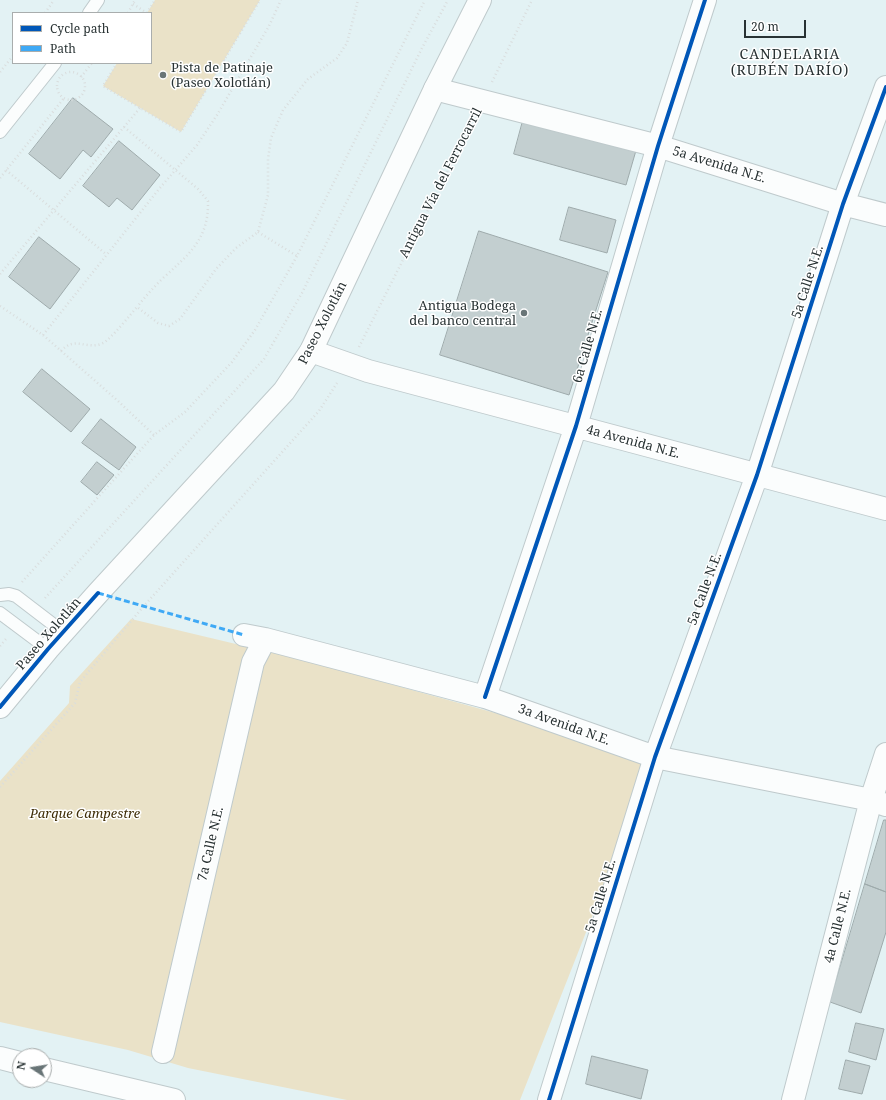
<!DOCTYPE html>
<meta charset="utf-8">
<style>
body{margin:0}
#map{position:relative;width:886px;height:1100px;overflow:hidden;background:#e3f2f4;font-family:"Noto Serif",serif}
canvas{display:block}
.legend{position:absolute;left:12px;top:12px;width:140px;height:52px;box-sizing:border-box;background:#fff;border:1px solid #a9adad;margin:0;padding:5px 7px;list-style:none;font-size:12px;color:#283233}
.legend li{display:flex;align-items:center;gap:8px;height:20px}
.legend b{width:20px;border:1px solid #a9adad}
.north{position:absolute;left:12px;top:1048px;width:40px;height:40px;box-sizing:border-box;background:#fff;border:1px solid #a9adad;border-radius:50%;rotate:282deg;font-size:11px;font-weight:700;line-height:16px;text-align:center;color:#283233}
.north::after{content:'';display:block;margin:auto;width:14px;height:18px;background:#697577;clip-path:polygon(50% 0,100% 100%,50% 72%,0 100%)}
.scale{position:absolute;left:744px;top:20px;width:62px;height:18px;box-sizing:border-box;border:2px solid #283233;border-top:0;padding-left:5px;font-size:12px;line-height:14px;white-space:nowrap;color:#283233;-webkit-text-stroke:3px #fff;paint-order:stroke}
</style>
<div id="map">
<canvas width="886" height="1100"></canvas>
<ul class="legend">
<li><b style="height:5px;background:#0057b8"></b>Cycle path</li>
<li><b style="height:5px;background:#3fa9f5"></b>Path</li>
</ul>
<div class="north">N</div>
<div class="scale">20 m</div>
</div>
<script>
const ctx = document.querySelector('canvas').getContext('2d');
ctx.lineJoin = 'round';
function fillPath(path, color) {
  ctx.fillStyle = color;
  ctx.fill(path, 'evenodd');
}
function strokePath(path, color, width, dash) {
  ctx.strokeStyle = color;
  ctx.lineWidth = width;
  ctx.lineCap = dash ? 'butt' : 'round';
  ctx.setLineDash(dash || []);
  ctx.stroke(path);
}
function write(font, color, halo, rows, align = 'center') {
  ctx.font = font + ' "Noto Serif",serif';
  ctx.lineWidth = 3;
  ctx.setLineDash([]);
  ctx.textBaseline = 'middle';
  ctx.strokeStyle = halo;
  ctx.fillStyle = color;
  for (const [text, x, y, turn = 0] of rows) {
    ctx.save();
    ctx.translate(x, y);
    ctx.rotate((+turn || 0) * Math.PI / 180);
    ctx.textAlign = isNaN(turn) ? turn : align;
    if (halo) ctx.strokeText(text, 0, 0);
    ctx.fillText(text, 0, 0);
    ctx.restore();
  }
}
fillPath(new Path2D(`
 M155,0H260L181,132L103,86L117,63H151V13H147Z
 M131,619L303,660L655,757L520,1100H347L188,1068L128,1050L0,1022V781L69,703L70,686Z`), '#eae2c8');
const building = new Path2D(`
 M73,98L113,129L91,157L83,150L60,179L29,154Z
 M524,117L637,147L626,185L514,154Z
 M119,141L160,175L132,210L117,198L109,207L83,186Z
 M569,207L616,220L607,253L560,240Z
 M479,231L608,272L569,395L440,355Z
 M39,237L80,269L50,309L9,277Z
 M42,369L90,409L71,432L23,392Z
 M101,419L136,447L119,470L82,443Z
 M97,462L114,475L97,495L81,482Z
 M884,820H886V892L865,884Z
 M865,884L886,892V932L861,1013L830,1002Z
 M856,1023L884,1029L876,1060L849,1052Z
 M592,1056L648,1070L641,1099L586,1084Z
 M846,1060L870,1066L862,1094L839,1089Z`);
fillPath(building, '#c3cfd0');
strokePath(building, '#9eaaab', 1);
const lane = new Path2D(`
 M89,13L98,0
 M0,132L55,63
 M0,595L9,594L16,596L63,632
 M0,613L48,649`);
const street = new Path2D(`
 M435,89L658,146L843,204L886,215
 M311,351L368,371L886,509
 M244,635L265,639L485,697L655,757L871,800L886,805
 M485,697L576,426L658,146L705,0
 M163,1052L253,662L265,639
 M0,1058L20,1063
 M44,1069L174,1100
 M549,1100L655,757L757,475L843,204L886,87
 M793,1100L871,800L886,754`);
const secondary = new Path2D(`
 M0,707L48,649L98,593L284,391L311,351L435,89L480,0`);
strokePath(lane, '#bfcacc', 14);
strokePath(street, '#bfcacc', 24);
strokePath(secondary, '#bfcacc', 24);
strokePath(new Path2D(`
 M133,4L147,13
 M45,13L54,0
 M128,13L135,0
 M147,13L155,0
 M224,60L242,70
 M117,63L103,86L181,132L260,0
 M57 86a14 14 0 1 1 28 0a14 14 0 1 1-28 0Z
 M0,72L13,56
 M81,77L92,63
 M492,82L532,0
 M124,127L198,189L208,201C209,240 188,255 162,279C153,288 145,297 137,307
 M6,170L107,255
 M0,178L64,98
 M258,232L297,256L425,0
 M0,274L140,108
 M0,306L43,335L118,401L154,435
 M43,335L159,189L197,145L217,115L269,26L281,0
 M359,347L473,121
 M61,351C75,335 87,351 103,343C110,340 131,314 137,307L158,323L169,326L180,319L216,269L236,248L258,232L268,195V159L271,138L283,110L308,79L337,58L347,43L358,0
 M22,582L154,435L185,412L232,362L255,330L297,256
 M45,598L264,359L302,293L421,50L448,0
 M0,646L6,639
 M0,787L75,703L80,682L143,607L319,411L337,383`), '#d9dddd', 2.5, [1, 3]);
strokePath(lane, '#fbfdfd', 12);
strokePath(street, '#fbfdfd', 22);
strokePath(secondary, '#fbfdfd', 22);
strokePath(new Path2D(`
 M98,593L244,635`), '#3fa9f5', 3, [6, 3]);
strokePath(new Path2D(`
 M485,697L576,426L658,146L705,0
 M0,707L48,649L98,593
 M549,1100L655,757L757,475L843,204L886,87`), '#0057b8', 4);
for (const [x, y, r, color] of [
 [163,75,4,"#697577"],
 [524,313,4,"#697577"]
]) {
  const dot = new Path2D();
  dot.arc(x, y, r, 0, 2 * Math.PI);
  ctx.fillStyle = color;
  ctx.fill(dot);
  strokePath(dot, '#fff', 1.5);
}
write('13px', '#283233', '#fff', [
 ["Pista de Patinaje",171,68],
 ["(Paseo Xolotlán)",171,83],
 ["Antigua Bodega",516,306,"right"],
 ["del banco central",516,321,"right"]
], 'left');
write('13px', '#283233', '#fff', [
 ["5a Avenida N.E.",719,165,17],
 ["Antigua Vía del Ferrocarril",441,183,-63],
 ["5a Calle N.E.",808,282,-72],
 ["Paseo Xolotlán",323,323,-63],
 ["6a Calle N.E.",588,346,-74],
 ["4a Avenida N.E.",633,442,15],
 ["5a Calle N.E.",705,589,-70],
 ["Paseo Xolotlán",49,634,-49],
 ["3a Avenida N.E.",564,725,20],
 ["7a Calle N.E.",211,844,-77],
 ["5a Calle N.E.",601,896,-73],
 ["4a Calle N.E.",838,926,-76]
]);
write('italic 13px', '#3e2c06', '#fff', [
 ["Parque Campestre",85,814]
]);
ctx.letterSpacing = '1px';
write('14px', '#283233', '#fff', [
 ["CANDELARIA",790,55],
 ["(RUBÉN DARÍO)",790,71]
]);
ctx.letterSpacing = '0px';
</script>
